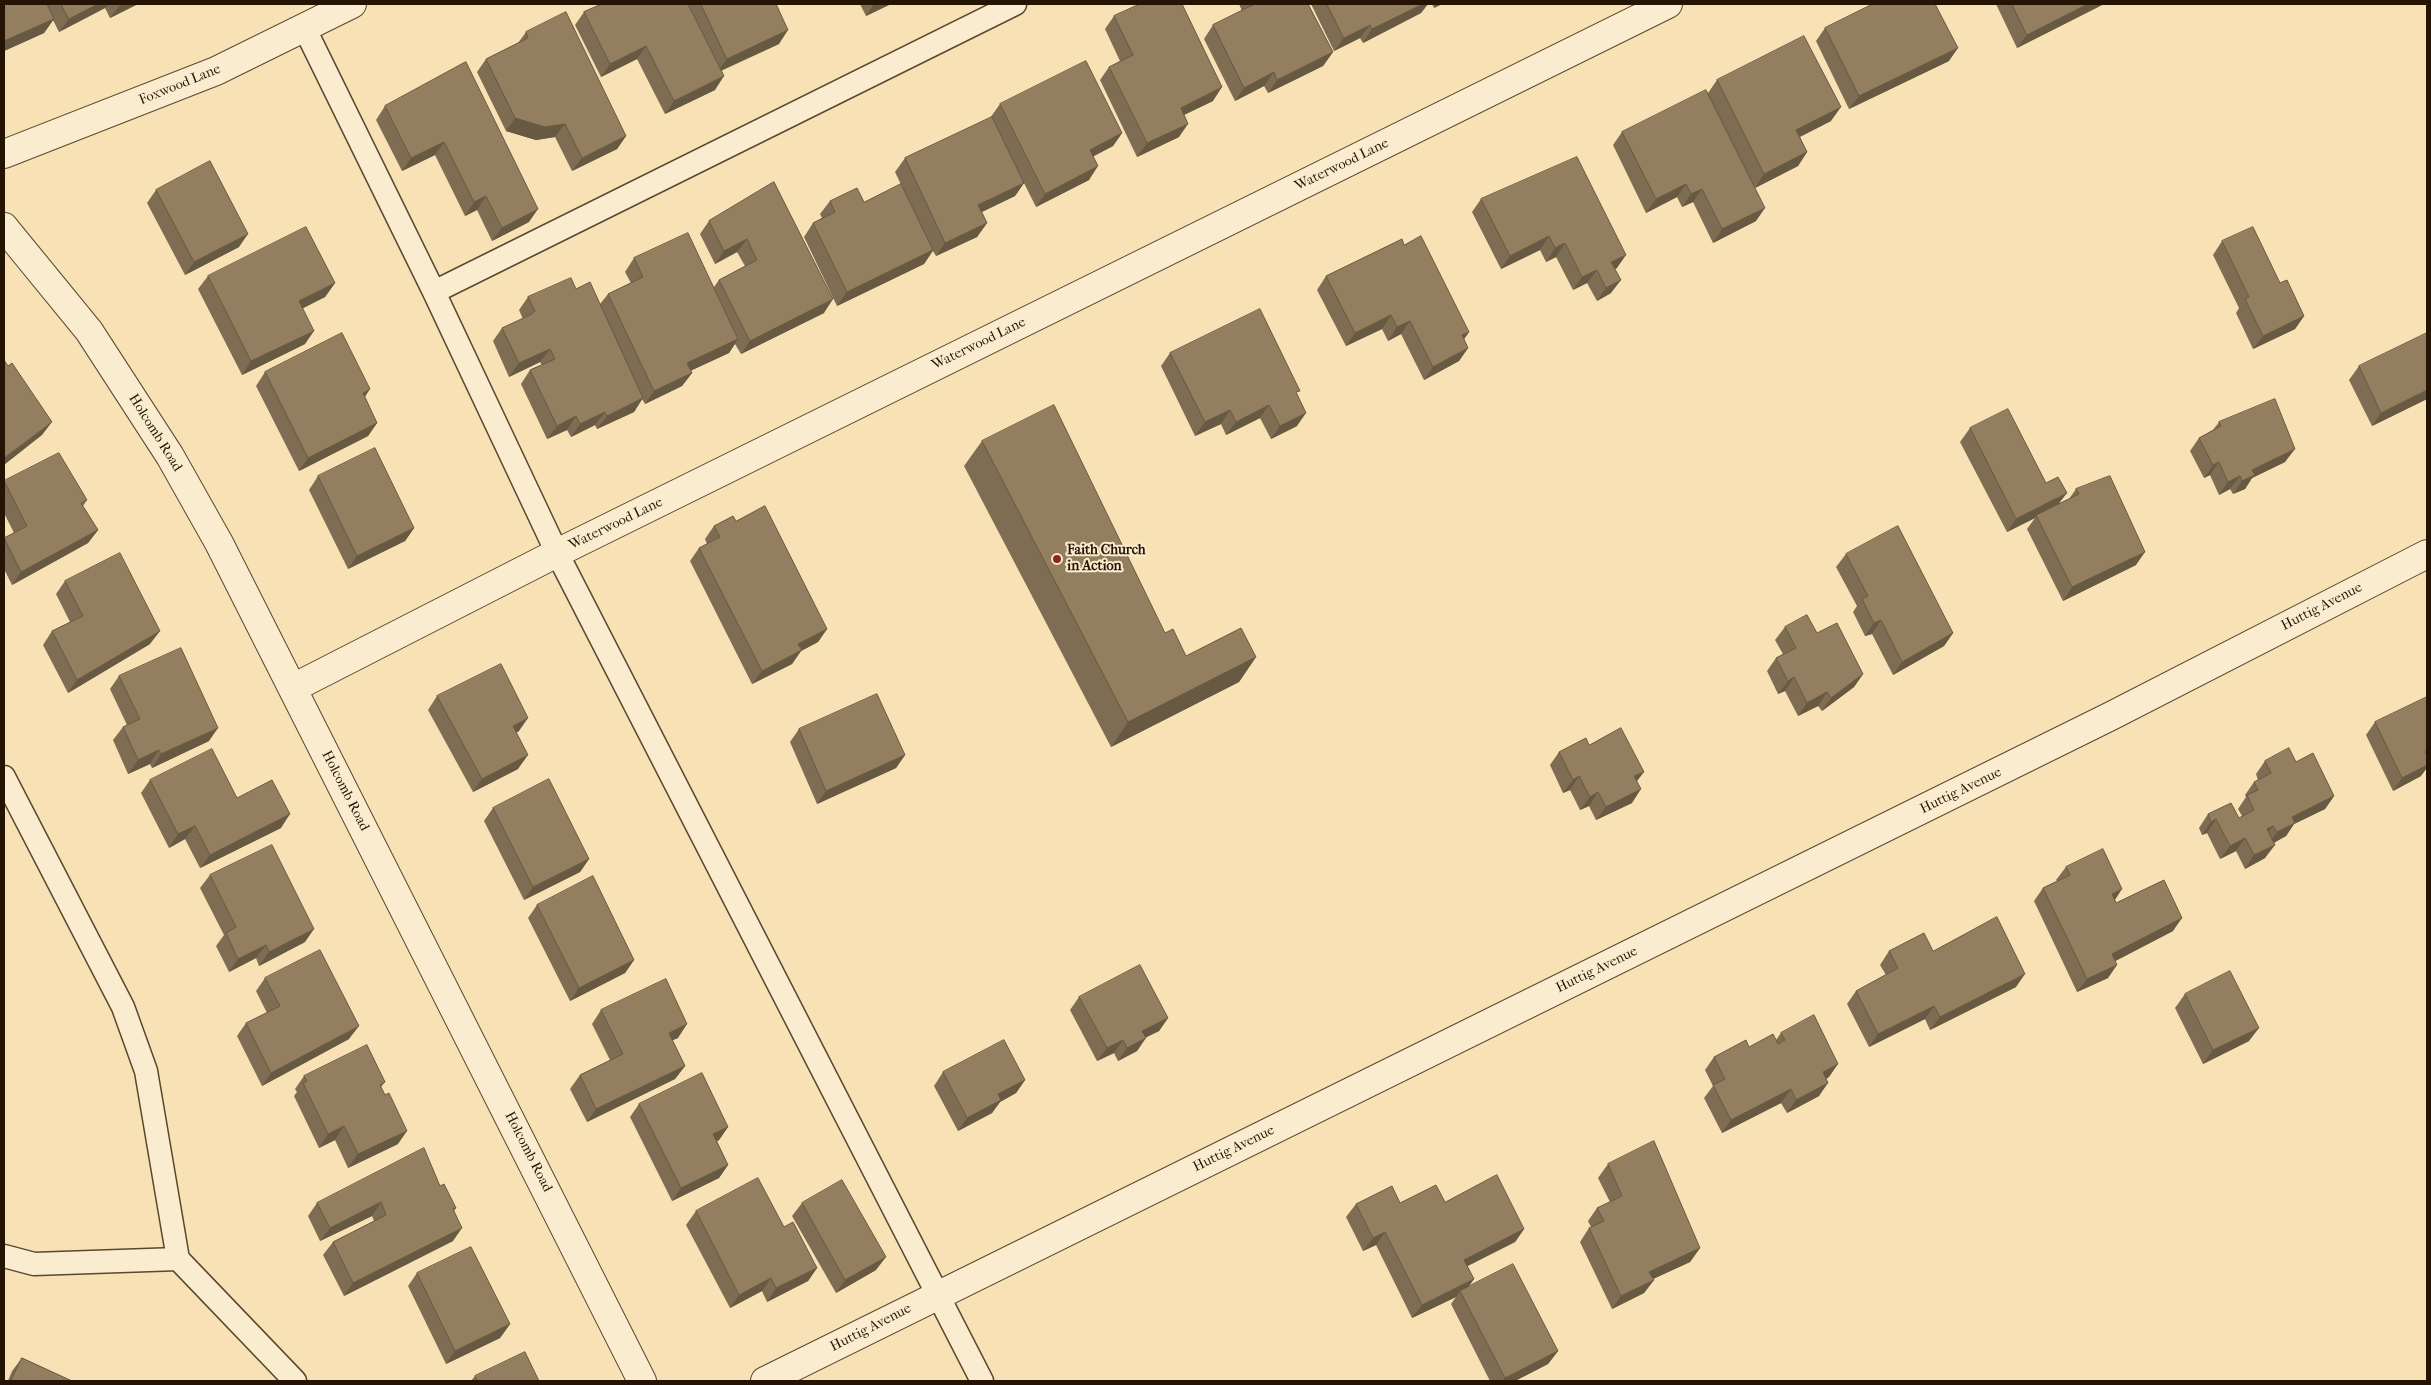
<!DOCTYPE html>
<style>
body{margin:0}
#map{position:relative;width:2431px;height:1385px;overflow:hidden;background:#f8e1b4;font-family:"IM FELL French Canon",serif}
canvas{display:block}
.frame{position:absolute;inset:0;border:5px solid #251403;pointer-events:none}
</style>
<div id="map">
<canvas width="2431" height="1385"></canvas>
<div class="frame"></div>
</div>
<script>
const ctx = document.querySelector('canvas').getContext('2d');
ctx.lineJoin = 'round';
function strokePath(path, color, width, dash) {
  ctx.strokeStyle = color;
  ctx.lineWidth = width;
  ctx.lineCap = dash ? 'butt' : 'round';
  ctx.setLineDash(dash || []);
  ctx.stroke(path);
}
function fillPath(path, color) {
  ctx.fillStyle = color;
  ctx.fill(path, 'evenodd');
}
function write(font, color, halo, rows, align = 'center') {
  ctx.font = font + ' "IM FELL French Canon",serif';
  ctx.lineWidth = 4;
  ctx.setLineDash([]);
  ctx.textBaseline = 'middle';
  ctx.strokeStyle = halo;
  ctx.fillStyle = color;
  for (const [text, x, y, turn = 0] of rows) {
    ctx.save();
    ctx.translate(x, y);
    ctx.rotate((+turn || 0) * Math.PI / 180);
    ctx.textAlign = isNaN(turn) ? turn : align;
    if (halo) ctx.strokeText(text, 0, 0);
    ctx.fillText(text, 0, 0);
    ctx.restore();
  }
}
const service = new Path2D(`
 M304,27L434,292L557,553L982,1381
 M434,292L1015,4
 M4,777L123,1007L146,1071L178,1259
 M4,1256L34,1264L178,1259L295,1381`);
const minor = new Path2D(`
 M4,154L216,71L352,4
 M293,688L557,553L1668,4
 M765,1381L2111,716L2427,554`);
const tertiary = new Path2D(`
 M4,227L89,331L170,456L219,543L642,1381`);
strokePath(service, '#5a472f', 25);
strokePath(minor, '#5a472f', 30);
strokePath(tertiary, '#5a472f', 30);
strokePath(service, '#faecce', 22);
strokePath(minor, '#faecce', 28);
strokePath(tertiary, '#faecce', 28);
fillPath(new Path2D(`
 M4,4H138L110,18L105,8L59,32L53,20L44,33L4,51Z
 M602,4H776L779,44L721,71L715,90L665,114L637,59L601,77L575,25L584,12Z
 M860,4H891L866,16Z
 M1239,4H1308L1333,52L1323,66L1268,93L1264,86L1235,101L1204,39L1213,25L1242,11Z
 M1311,4H1428L1421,13L1363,43L1360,38L1334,51Z
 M1432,4H1442L1434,8Z
 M1996,4H2104L2017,48Z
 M1114,16L1213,101L1184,115L1179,137L1137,157L1100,80L1109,67L1120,61L1105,29Z
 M1825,28L1949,61L1849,109L1816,41Z
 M526,32L626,136L617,149L572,171L555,137L536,140L506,131L477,72L486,59L518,43Z
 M466,62L529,222L492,241L477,210L465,216L435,155L402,171L376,120L385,106Z
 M1717,80L1831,121L1800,137L1807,152L1798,166L1755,188L1756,221L1713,243L1693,202L1682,207L1677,197L1646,213L1613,145L1622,132L1708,93Z
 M1000,104L1122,133L1113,146L1093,156L1089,180L1036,207L1024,183L1015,196L982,212L987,223L977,237L936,256L933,251L924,264L837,306L804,237L813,223L822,218L820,214L830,201L864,202L908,199L895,172L905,158L990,118Z
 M774,182L824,313L741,354L735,344L729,353L690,371L692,373L682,386L645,404L642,399L634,412L597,429L595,425L571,437L567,430L547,439L521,384L530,370L542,365L540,362L509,377L493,341L502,328L523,319L519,310L528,297L576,289L600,304L608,294L631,283L625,272L634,258L714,287L719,280L745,266L737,252L715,264L700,234L709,221Z
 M156,190L239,247L185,275L147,203Z
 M1481,199L1617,268L1615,269L1611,293L1597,301L1587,283L1573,290L1556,257L1546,262L1540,250L1501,269L1472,212Z
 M2222,241L2280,283L2304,316L2295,329L2253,349L2236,313L2239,308L2213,255Z
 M1404,245L1469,332L1464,339L1468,348L1459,361L1424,380L1401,334L1388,341L1382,329L1346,346L1317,290L1326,276Z
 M208,276L335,283L325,297L302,308L305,344L242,375L198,289Z
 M1170,353L1297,394V426L1271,439L1260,418L1226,435L1221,424L1195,436L1161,366Z
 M2359,366L2427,399L2372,426L2349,380Z
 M265,372L365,397L377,423L368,436L299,471L256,386Z
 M2219,422L2285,462L2252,478L2245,489L2233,494L2230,489L2219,495L2210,475L2204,478L2190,451L2199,438L2213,430Z
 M1970,428L2046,483L2059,504L2069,499L2076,489L2136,565L2063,601L2027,529L2035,518L2007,532L1960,442Z
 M982,441L1165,633L1186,656L1256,657L1239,682L1111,747L964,466Z
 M318,476L414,528L405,541L348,569L309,490Z
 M4,481L87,500L83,506L98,530L88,543L12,585L4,569V538L14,533L4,513Z
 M736,521L827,629L818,642L801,651L792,664L752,684L690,561L699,548L707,544L705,539L714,526Z
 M1846,554L1953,633L1944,646L1893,675L1872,634L1865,636L1853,612L1857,606L1836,567Z
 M65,581L150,644L68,693L43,645L52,631L70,622L56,594Z
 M1785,627L1817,633L1863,674L1854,687L1822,711L1818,706L1798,716L1785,691L1778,694L1767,671L1776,658L1783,654L1775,640Z
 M119,676L209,741L152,768L150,764L128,774L113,740L123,727L127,725L110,689Z
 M437,696L519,731L516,733L518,769L473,792L428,710Z
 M2375,722L2421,776L2393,791L2366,735Z
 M799,729L905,755L896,768L817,804L790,742Z
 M1589,745L1637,782L1632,803L1596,820L1589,806L1580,810L1570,790L1563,793L1550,765L1559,752Z
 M2265,761L2296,762L2334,796L2325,809L2294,824L2286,836L2274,843L2265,858L2245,869L2236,851L2220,859L2207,833L2202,835L2199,828L2208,814L2239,818L2242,816L2238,809L2246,797L2245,795L2254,782L2258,780L2256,774Z
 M150,780L237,798L281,828L200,868L185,839L169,848L141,793Z
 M493,808L589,859L580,872L524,900L484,821Z
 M2066,867L2115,900L2116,903L2173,931L2115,961L2108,978L2077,992L2034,901L2043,888L2057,881L2056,880Z
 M210,875L305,942L259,966L256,958L229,972L216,946L224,935L200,888Z
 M537,905L634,960L625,973L570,1001L528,918Z
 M1889,951H1933L2016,987L1930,1030L1925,1019L1869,1047L1847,1004L1856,991L1886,975L1880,965Z
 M265,978L349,1039L262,1086L237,1036L246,1023L267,1013L256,991Z
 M2185,994L2249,1041L2203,1064L2175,1008Z
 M1079,997L1168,1018L1159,1031L1146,1037L1137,1051L1118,1061L1114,1053L1097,1061L1070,1010Z
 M601,1010L678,1038L672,1040L685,1066L675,1079L587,1122L570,1089L580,1075L610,1060L592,1024Z
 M1781,1033L1829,1077L1826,1079L1819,1096L1787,1113L1781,1103L1722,1133L1704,1098L1713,1086L1705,1070L1714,1057L1749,1047L1776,1040Z
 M943,1072L1025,1080L1016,1093L1000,1102L992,1113L958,1131L934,1086Z
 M304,1076L385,1082L381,1087L385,1095L398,1144L348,1168L335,1140L319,1148L294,1096L297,1092L295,1089Z
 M639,1104L728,1127L719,1140L717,1141L728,1165L719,1178L672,1201L630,1117Z
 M1608,1164L1700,1248L1690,1262L1653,1279L1654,1280L1644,1293L1612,1309L1580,1242L1589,1228L1591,1227L1588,1221L1597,1208L1610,1202L1598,1178Z
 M440,1186L456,1208L454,1211L453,1241L344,1296L323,1255L333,1242L374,1221L372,1216L320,1241L308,1216L317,1203Z
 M1445,1202L1524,1229L1515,1242L1467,1266L1474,1279L1469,1286L1558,1351L1548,1364L1515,1381H1490L1451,1304L1456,1297L1412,1318L1376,1245L1363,1251L1346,1217L1356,1204Z
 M802,1203L876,1270L836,1293L792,1216Z
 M696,1211L784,1227L817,1268L808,1281L767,1302L762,1291L730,1308L686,1225Z
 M417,1273L510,1324L500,1338L446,1364L408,1286Z
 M22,1358L72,1381H8L12,1371Z
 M475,1376L478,1381H471Z`), '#7e6d52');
fillPath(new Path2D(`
 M98,4H109L105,8L59,32L69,19Z
 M121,4H138L110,18L120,5Z
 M874,4H891L866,16Z
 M1423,4H1428L1421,13L1363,43L1372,29Z
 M1437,4H1442L1434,8Z
 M2088,4H2104L2017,48L2027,35Z
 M54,19L44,33L4,51V41Z
 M1370,25L1360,38L1334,51L1344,38Z
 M788,30L779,44L717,72L727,59Z
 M646,46L637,59L601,77L610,64Z
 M1958,48L1949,61L1849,109L1859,96Z
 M1333,52L1323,66L1268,93L1277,80Z
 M1274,72L1264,86L1235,101L1244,88Z
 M724,76L715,90L665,114L674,101Z
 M1222,87L1213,101L1171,121L1181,108Z
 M1841,107L1831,121L1787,143L1796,130Z
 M515,118L565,124L555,137L536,140L506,131Z
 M1188,124L1179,137L1137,157L1147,143Z
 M1122,133L1113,146L1081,163L1090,150Z
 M626,136L617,149L572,171L582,158Z
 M444,142L435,155L402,171L411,158Z
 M1807,152L1798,166L1755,188L1764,174Z
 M1098,166L1089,180L1036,207L1045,194Z
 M1024,183L1015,196L969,218L978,205Z
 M1686,184L1677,197L1646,213L1656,199Z
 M1702,189L1693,202L1682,207L1691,194Z
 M486,196L477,210L465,216L474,202Z
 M1765,208L1756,221L1713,243L1722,229Z
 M538,209L529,222L492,241L502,228Z
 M987,223L977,237L936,256L945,243Z
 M248,234L239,247L185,275L194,262Z
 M1549,236L1540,250L1501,269L1510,256Z
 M747,239L737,252L715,264L724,251Z
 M1565,243L1556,257L1546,262L1555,248Z
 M933,250L924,264L837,306L847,292Z
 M1626,255L1617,268L1602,275L1611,262Z
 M1597,270L1587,283L1573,290L1582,277Z
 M1621,280L1611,293L1597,301L1606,288Z
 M335,283L325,297L290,315L299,301Z
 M833,299L824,313L741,354L750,341Z
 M1391,315L1382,329L1346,346L1355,333Z
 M2304,316L2295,329L2253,349L2263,336Z
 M1410,321L1401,334L1388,341L1397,327Z
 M314,331L305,344L242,375L251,361Z
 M1469,332L1460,345L1462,335Z
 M738,339L729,353L677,377L687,363Z
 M1468,348L1459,361L1424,380L1433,367Z
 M550,349L540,362L509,377L519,363Z
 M692,373L682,386L645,404L654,391Z
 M370,389L361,403L363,393Z
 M2427,390V399L2372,426L2381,413Z
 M643,398L634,412L597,429L607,416Z
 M1269,405L1260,418L1226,435L1236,422Z
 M1230,410L1221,424L1195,436L1205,422Z
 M605,412L595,425L571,437L580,424Z
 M1306,413L1297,426L1271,439L1280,426Z
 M576,416L567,430L547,439L557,426Z
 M52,422L42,435L4,465V458Z
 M377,423L368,436L299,471L308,458Z
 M2295,449L2285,462L2252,478L2245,489L2233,494L2242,481L2252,470Z
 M2219,462L2210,475L2204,478L2213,465Z
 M2240,476L2230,489L2219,495L2228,482Z
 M2067,493L2057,506L2036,515L2035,518L2007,532L2016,519Z
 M414,528L405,541L348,569L357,556Z
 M98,530L88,543L12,585L21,572Z
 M2145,552L2136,565L2063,601L2072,587Z
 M1881,620L1872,634L1865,636L1874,623Z
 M827,629L818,642L801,651L792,664L752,684L762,671L798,644Z
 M160,631L150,644L68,693L77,680Z
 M1953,633L1944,646L1893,675L1902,662Z
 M1256,657L1239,682L1111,747L1128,722Z
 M1863,674L1854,687L1822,711L1831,698Z
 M1794,677L1785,691L1778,694L1788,681Z
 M1827,692L1818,706L1798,716L1807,703Z
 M528,718L519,731L503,739L513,726Z
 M218,728L209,741L152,768L161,754Z
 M159,750L150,764L128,774L138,760Z
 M528,755L518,769L473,792L482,779Z
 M905,755L896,768L817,804L826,791Z
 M2427,765V768L2421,776L2393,791L2402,778Z
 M1644,772L1634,785V776Z
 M1579,776L1570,790L1563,793L1573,780Z
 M1641,789L1632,803L1596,820L1606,807Z
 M1598,792L1589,806L1580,810L1590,797Z
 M2334,796L2325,809L2294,824L2286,836L2267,846L2277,832L2292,817Z
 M290,814L281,828L200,868L210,855Z
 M2216,819L2207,833L2202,835L2211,822Z
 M195,826L185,839L169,848L178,834Z
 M2273,826L2264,839L2267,829Z
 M2245,838L2236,851L2220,859L2230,846Z
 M2275,845L2265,858L2245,869L2254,855Z
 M589,859L580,872L524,900L533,887Z
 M2122,889L2113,903L2112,894Z
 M2182,918L2173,931L2102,968L2112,954Z
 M314,929L305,942L259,966L269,952Z
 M266,945L256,958L229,972L238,959Z
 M634,960L625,973L570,1001L579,988Z
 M2117,965L2108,978L2077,992L2087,979Z
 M2025,974L2016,987L1930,1030L1940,1017Z
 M1934,1006L1925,1019L1869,1047L1878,1034Z
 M1168,1018L1159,1031L1133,1044L1142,1031Z
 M687,1024L678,1038L659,1046L669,1033Z
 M359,1026L349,1039L262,1086L271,1073Z
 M2259,1028L2249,1041L2203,1064L2213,1050Z
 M1146,1038L1137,1051L1118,1061L1127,1048Z
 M1123,1040L1114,1053L1097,1061L1107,1048Z
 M1838,1064L1829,1077L1813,1085L1823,1072Z
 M685,1066L675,1079L587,1122L596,1109Z
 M1025,1080L1016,1093L1000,1102L992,1113L958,1131L967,1118L998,1094Z
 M1828,1083L1819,1096L1787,1113L1796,1100Z
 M1791,1089L1781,1103L1722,1133L1731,1120Z
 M344,1126L335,1140L319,1148L328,1134Z
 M728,1127L719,1140L704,1148L713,1134Z
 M407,1131L398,1144L348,1168L358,1154Z
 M728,1165L719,1178L672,1201L681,1188Z
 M381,1202L372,1216L320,1241L330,1228Z
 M462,1228L453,1241L344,1296L353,1283Z
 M1524,1229L1515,1242L1454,1273L1464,1260Z
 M1385,1232L1376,1245L1363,1251L1373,1238Z
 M1700,1248L1690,1262L1640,1285L1649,1272Z
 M886,1257L876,1270L836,1293L845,1280Z
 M817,1268L808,1281L767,1302L776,1288Z
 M771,1278L762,1291L730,1308L739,1295Z
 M1474,1279L1464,1293L1460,1291L1456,1297L1412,1318L1422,1305Z
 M1654,1280L1644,1293L1612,1309L1621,1296Z
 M510,1324L500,1338L446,1364L455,1351Z
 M1558,1351L1548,1364L1515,1381H1502L1505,1378Z`), '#675942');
const building = new Path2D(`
 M4,4H47L54,19L4,41Z
 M61,4H98L69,19Z
 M602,4H688L724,76L674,101L646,46L610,64L584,12Z
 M701,4H776L788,30L727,59Z
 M1140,4H1182L1222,87L1181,108L1188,124L1147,143L1109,67L1133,55L1114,16Z
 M1255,4H1308L1333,52L1277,80L1274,72L1244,88L1213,25Z
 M1327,4H1423L1372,29L1370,25L1344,38Z
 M1873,4H1935L1958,48L1859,96L1825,28Z
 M2012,4H2088L2027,35Z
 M566,12L626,136L582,158L565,124L545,127L515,118L486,59L528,38L526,32Z
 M1804,36L1841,107L1796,130L1807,152L1764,174L1717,80Z
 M1086,61L1122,133L1090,150L1098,166L1045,194L1000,104Z
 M466,62L538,209L502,228L486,196L474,202L444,142L411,158L385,106Z
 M1706,90L1765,208L1722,229L1702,189L1691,194L1686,184L1656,199L1622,132Z
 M992,117L1024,183L978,205L987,223L945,243L905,158Z
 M1577,157L1626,255L1611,262L1621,280L1606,288L1597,270L1582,277L1565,243L1555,248L1549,236L1510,256L1481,199Z
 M210,161L248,234L194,262L156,190Z
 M774,182L833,299L750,341L719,280L757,260L747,239L724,251L709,221Z
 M901,184L933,250L847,292L813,223L835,212L830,201L857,188L864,202Z
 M306,227L335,283L299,301L314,331L251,361L208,276Z
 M2253,227L2280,283L2287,280L2304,316L2263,336L2245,299L2249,297L2222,241Z
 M688,233L738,339L687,363L692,373L654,391L608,294L643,277L634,258Z
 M1421,236L1469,332L1462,335L1468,348L1433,367L1410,321L1397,327L1391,315L1355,333L1326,276L1402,239L1404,245Z
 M571,278L576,289L590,282L643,398L607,416L605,412L580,424L576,416L557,426L530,370L555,359L550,349L519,363L502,328L532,314L535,311L528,297Z
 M1260,309L1300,391L1296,392L1306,413L1280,426L1269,405L1236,422L1230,410L1205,422L1170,353Z
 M342,333L370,389L363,393L377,423L308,458L265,372Z
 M2427,333V390L2381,413L2359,366Z
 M4,360L8,366L12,363L52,422L4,458Z
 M2275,399L2295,449L2252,470L2255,475L2242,481L2240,476L2228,482L2219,462L2213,465L2199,438L2221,426L2219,422Z
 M1054,405L1165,633L1173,629L1186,656L1241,628L1256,657L1128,722L982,441Z
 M2008,409L2046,483L2058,477L2067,493L2016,519L1970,428Z
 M375,448L414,528L357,556L318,476Z
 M59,453L87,500L81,503L98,530L21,572L4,538L27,526L4,481Z
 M2110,476L2145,552L2072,587L2036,515L2079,494L2076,489Z
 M765,506L827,629L798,644L802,650L762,671L699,548L720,537L714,526L733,516L736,521Z
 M1898,526L1953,633L1902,662L1881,620L1874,623L1862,599L1868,596L1846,554Z
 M120,553L160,631L77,680L52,631L83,616L65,581Z
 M1807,615L1817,633L1837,623L1863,674L1831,698L1827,692L1807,703L1794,677L1788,681L1776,658L1796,648L1785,627Z
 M181,648L218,728L161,754L159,750L138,760L123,727L140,719L119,676Z
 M501,664L528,718L513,726L528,755L482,779L437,696Z
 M877,694L905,755L826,791L799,729Z
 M2427,697V750L2425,751L2427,756V765L2402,778L2375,722Z
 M1621,728L1644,772L1634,776L1641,789L1606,807L1598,792L1590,797L1579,776L1573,780L1559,752L1586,738L1589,745Z
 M2289,748L2296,762L2313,753L2334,796L2292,817L2295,823L2277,832L2273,826L2267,829L2275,845L2254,855L2245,838L2230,846L2216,819L2211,822L2208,814L2231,803L2239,818L2254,810L2247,795L2258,790L2254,782L2271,773L2265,761Z
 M212,749L237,798L272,780L290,814L210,855L195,826L178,834L150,780Z
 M549,779L589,859L533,887L493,808Z
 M272,845L314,929L269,952L266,945L238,959L226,933L236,927L210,875Z
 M2103,849L2122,889L2112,894L2116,903L2164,880L2182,918L2112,954L2117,965L2087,979L2043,888L2070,875L2066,867Z
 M593,876L634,960L579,988L537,905Z
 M1997,917L2025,974L1940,1017L1934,1006L1878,1034L1856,991L1898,968L1889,951L1924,933L1933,951Z
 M320,950L359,1026L271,1073L246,1023L280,1006L265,978Z
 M1140,965L1168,1018L1142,1031L1146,1038L1127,1048L1123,1040L1107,1048L1079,997Z
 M2230,971L2259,1028L2213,1050L2185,994Z
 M666,979L687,1024L669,1033L685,1066L596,1109L580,1075L623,1054L601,1010Z
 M1814,1015L1838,1064L1823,1072L1828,1083L1796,1100L1791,1089L1731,1120L1713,1085L1725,1079L1714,1057L1746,1040L1749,1047L1773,1034L1778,1044L1785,1040L1781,1033Z
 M1004,1040L1025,1080L998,1094L1001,1100L967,1118L943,1072Z
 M367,1045L385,1082L380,1085L385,1095L389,1093L407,1131L358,1154L344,1126L328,1134L303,1083L307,1081L304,1076Z
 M702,1073L728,1127L713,1134L728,1165L681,1188L639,1104Z
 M1654,1141L1700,1248L1649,1272L1654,1280L1621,1296L1589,1228L1604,1221L1597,1208L1622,1196L1608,1164Z
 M424,1148L440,1186L444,1184L456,1208L453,1209L462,1228L353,1283L333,1242L386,1215L381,1202L330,1228L317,1203Z
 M1497,1175L1524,1229L1464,1260L1474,1279L1422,1305L1385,1232L1373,1238L1356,1204L1392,1186L1400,1203L1436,1185L1445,1202Z
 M758,1178L784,1227L793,1222L817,1268L776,1288L771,1278L739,1295L696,1211Z
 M842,1180L886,1257L845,1280L802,1203Z
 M471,1247L510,1324L455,1351L417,1273Z
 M1513,1264L1558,1351L1505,1378L1460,1291Z
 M525,1352L539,1381H478L475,1376Z
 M22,1358L72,1381H11Z`);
fillPath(building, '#937f5f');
strokePath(building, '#675942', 1);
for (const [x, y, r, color] of [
 [1057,559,5,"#8f2418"]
]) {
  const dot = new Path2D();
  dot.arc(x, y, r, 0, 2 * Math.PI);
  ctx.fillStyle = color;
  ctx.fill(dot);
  strokePath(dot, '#faecce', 2);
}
write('14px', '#251403', '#faecce', [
 ["Foxwood Lane",180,85,-22],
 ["Waterwood Lane",1342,165,-26],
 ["Waterwood Lane",979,344,-26],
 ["Holcomb Road",155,433,58],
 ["Waterwood Lane",616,524,-26],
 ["Huttig Avenue",2322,607,-27],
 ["Holcomb Road",345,791,63],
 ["Huttig Avenue",1961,791,-26],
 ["Huttig Avenue",1597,970,-26],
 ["Huttig Avenue",1234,1149,-26],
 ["Holcomb Road",528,1152,63],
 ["Huttig Avenue",871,1328,-27]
]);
write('bold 14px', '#251403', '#faecce', [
 ["Faith Church",1067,551],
 ["in Action",1067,567]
], 'left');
</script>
